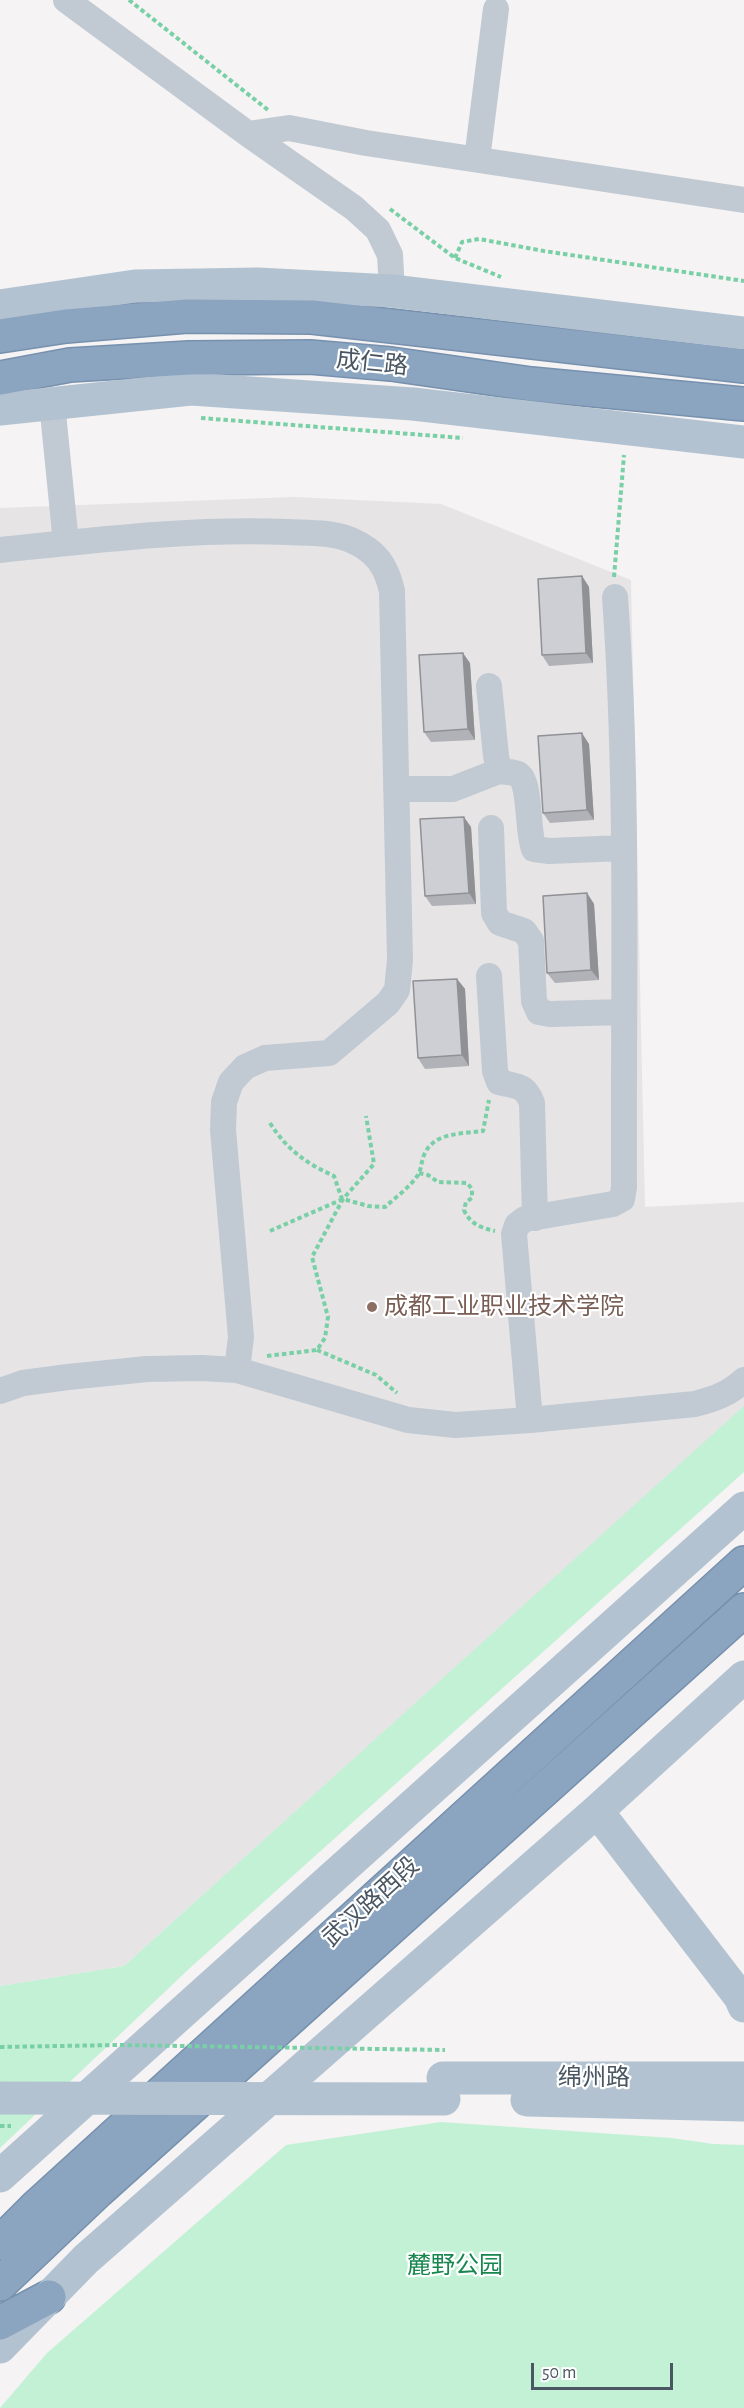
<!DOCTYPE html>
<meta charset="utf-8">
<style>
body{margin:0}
#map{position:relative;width:744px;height:2408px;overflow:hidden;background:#f5f3f3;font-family:"Alegreya Sans",sans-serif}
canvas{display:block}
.scale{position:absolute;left:531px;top:2363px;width:142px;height:27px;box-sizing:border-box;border:3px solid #4a5661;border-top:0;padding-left:8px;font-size:18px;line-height:21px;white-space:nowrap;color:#4a5661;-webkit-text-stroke:4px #fff;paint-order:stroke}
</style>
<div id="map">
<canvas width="744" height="2408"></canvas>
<div class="scale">50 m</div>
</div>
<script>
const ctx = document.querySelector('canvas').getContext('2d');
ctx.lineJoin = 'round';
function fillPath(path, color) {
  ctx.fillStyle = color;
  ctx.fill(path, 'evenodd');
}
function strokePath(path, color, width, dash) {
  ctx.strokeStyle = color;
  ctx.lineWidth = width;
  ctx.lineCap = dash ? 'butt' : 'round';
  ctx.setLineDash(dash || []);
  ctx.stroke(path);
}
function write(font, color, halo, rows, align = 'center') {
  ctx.font = font + ' "Alegreya Sans","Noto Sans SC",sans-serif';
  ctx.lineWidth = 4.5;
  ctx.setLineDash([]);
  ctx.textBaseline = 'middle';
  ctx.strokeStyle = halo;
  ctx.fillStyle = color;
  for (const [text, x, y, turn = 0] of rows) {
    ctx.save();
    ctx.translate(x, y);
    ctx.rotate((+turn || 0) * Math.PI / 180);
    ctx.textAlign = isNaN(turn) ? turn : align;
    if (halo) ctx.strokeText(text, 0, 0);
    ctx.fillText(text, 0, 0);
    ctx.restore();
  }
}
fillPath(new Path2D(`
 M294,497L441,504L631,580L645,1207L744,1202V1407L124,1966L0,1986V508Z`), '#e6e4e5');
fillPath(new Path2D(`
 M744,1406V1472L191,1967L0,2148V1986L124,1966Z
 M441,2122L672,2138L713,2144L744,2145V2408H0L47,2353L286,2145Z`), '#c3f1d5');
const highway = new Path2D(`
 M0,336L66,326L187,316L312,317L744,366
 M0,378L70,365L189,358L310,357L391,364L531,384L744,404
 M0,2243L37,2206L744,1563
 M0,2284L98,2191L744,1610
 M0,2323L49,2297`);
strokePath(highway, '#7690ad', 36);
strokePath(new Path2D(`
 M129,0L268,110
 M390,209L455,258L501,277
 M455,258L462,242L479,239L544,251L744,281
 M201,418L463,438
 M614,577L624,455
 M270,1123C287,1150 306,1163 334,1176L342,1199
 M419,1173L428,1175L438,1182L467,1183L472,1189V1198L466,1202L464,1210C469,1223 481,1228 495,1231
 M270,1231L343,1199L368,1206L385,1207C396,1197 409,1188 418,1175C422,1168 421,1160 425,1153C435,1132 462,1134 483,1131L489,1100
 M317,1350L376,1375L397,1393
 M267,1356L317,1350L325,1338L328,1317L312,1257L343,1199L374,1164L366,1116`), '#7ad0a6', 4, [4.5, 3]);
strokePath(new Path2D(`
 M66,0L248,134L354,208L378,230L390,255L392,291
 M248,134L289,128L366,143L744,200
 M477,159L496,9
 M52,403L66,543
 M0,550C95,540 192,528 288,532C309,533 332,532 351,540C376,551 386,565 392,591L400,960L397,990L388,1003L329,1053L265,1058L245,1067L231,1082L224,1102L223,1130L241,1337L237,1370
 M489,686L496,756L499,771C505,772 513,772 518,774C531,781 527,833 534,849L549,851L624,848
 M396,789H453L499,771
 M491,828L494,913L500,923L524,931L531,941L534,1001L539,1012L550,1014L623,1012
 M489,976L495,1071L499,1082C517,1087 525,1084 532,1103L535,1218
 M0,1391L23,1383L68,1377L147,1369L201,1368L237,1370L408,1420L456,1425L530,1420L695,1404C714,1399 729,1394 744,1380
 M530,1420L514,1234L517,1225L525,1219L613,1204L622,1199L624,1187C623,990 629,793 615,597`), '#c1cad2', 26);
strokePath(new Path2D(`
 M0,306L135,286L258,284L392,291L744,333
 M0,409L191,389L413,404L744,442
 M597,1811L740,1997L744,2006
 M443,2078H744
 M527,2100L744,2105
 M0,2176L744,1508
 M0,2347L86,2259L597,1811L744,1677`), '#b3c2d1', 33);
strokePath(highway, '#8ba5c1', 33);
strokePath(new Path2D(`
 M0,2047L118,2045L445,2050
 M0,2126H11`), '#7ad0a6', 4, [4.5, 3]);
strokePath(new Path2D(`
 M0,2098L444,2099`), '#b3c2d1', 33);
fillPath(new Path2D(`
 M582,576L589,587L593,663L549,666L542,655Z
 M470,663L475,740L431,742L424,732Z
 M589,744L594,820L550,823L543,813Z
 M471,827L476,904L432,906L425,896Z
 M587,893L594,904L599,980L555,983L547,973Z
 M457,979L465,989L469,1066L425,1069L418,1058Z`), '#b0b2b7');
fillPath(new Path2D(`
 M582,576L589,587L593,663L586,653Z
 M463,653L470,663L475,740L468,729Z
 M582,733L589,744L594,820L587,810Z
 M464,817L471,827L476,904L469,893Z
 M587,893L594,904L599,980L591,970Z
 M457,979L465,989L469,1066L462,1055Z`), '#909195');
const building = new Path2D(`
 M582,576L586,653L542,655L538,579Z
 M463,653L468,729L424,732L419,655Z
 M582,733L587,810L543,813L538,736Z
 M464,817L469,893L425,896L420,819Z
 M587,893L591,970L547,973L543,896Z
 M457,979L462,1055L418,1058L413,981Z`);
fillPath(building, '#cdcfd5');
strokePath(building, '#909195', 1.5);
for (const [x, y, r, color] of [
 [372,1307,6,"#8d6e63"]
]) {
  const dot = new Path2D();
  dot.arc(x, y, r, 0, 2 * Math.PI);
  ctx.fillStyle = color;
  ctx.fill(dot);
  strokePath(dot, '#fff', 2);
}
write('24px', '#4a5661', '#fff', [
 ["成仁路",372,363,6],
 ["武汉路西段",371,1902,-42],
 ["绵州路",594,2078]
]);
write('24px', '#785e54', '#fff', [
 ["成都工业职业技术学院",384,1307]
], 'left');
write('24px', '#17864f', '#fff', [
 ["麓野公园",455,2266]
]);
</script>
